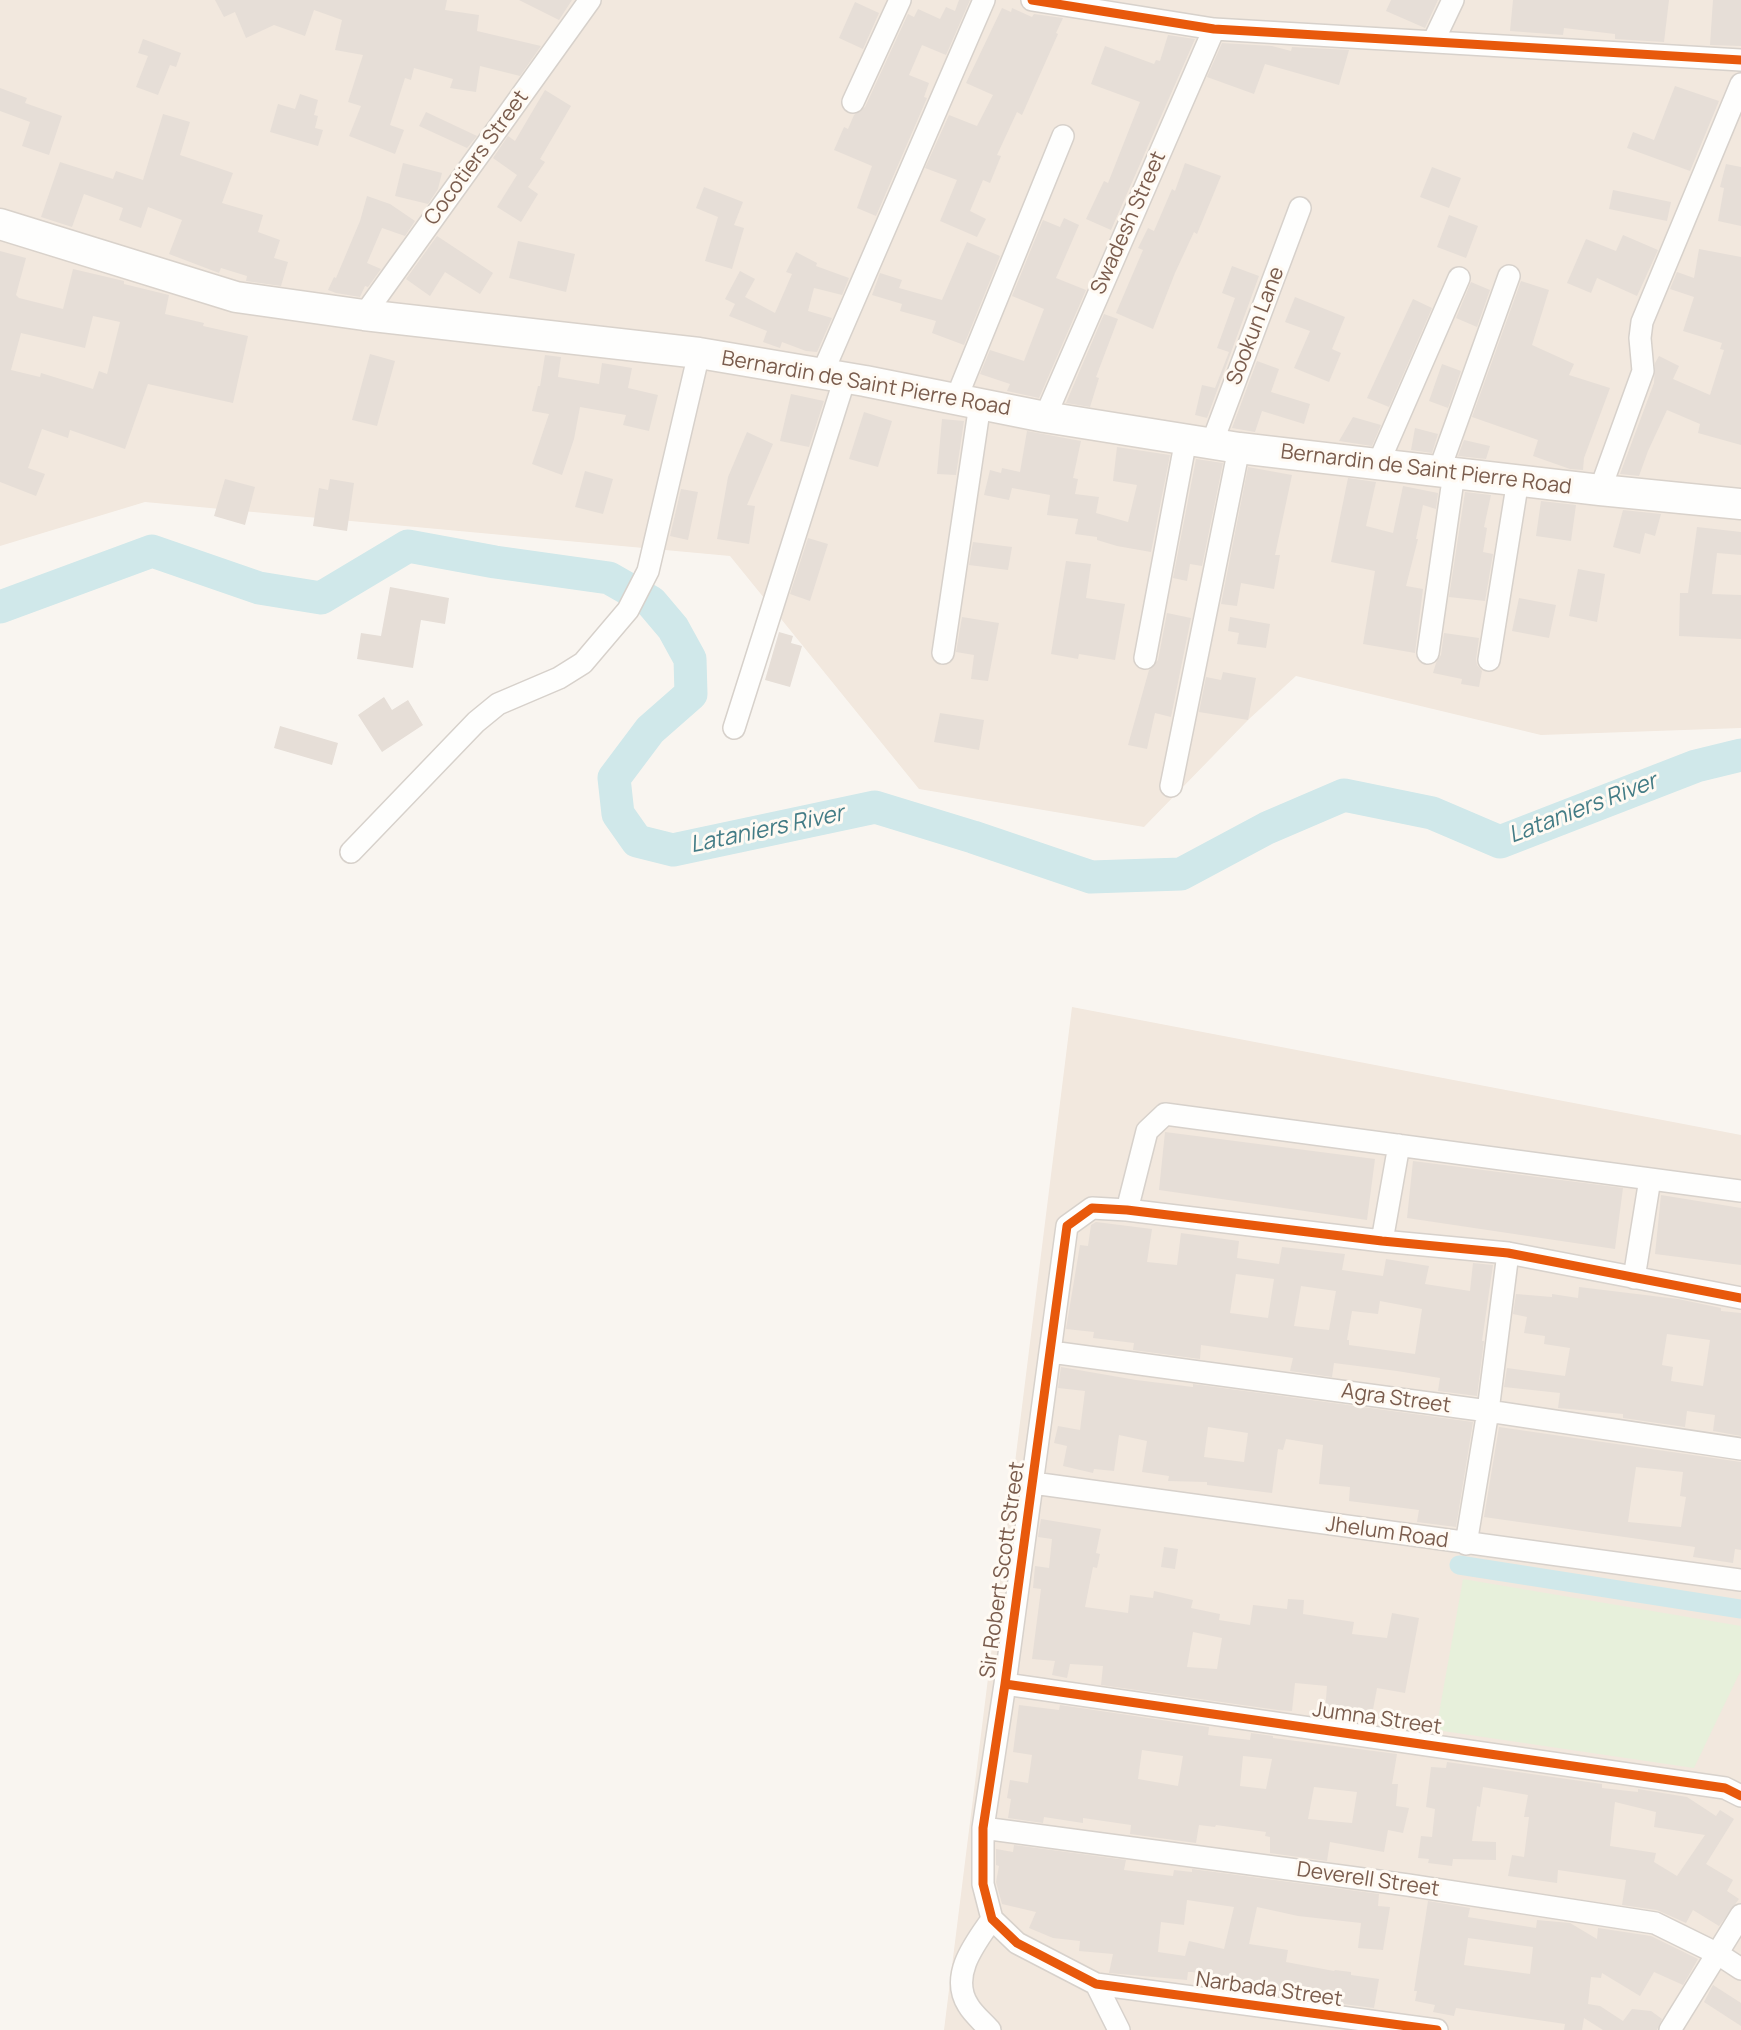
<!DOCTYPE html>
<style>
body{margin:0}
canvas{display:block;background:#f9f5f0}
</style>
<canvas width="1741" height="2030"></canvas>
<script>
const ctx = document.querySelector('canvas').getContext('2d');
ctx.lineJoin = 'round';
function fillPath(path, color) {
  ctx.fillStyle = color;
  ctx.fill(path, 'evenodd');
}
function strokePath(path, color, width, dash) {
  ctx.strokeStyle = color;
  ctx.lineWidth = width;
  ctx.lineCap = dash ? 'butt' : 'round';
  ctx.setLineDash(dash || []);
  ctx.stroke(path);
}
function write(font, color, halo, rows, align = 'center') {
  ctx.font = font + ' Manrope,sans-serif';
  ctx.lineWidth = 6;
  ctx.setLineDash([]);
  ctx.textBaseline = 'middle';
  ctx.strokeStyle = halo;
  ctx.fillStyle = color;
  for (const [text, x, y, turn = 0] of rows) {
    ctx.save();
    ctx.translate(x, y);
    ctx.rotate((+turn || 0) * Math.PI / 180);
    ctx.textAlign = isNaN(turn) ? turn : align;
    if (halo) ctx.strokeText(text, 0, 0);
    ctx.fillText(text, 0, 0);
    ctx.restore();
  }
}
fillPath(new Path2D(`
 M0,0H1741V728L1541,735L1296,676L1248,720L1144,827L919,789L730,556L145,502L0,546Z
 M1072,1007L1741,1135V2030H944Z`), '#f2e8de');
fillPath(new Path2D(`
 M1463,1579L1741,1626V1670L1694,1768L1436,1730Z`), '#e7f0db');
strokePath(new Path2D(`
 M1459,1565L1741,1609`), '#d0e8ea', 19);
strokePath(new Path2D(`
 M0,607L152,551L259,588L321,598L408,546L495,562L609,578L651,602L673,628L690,659L691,694L650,730L614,778L618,814L637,841L673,850L875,807L973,837L1091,877L1181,874L1267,828L1344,795L1432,813L1500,842L1696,766L1741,755`), '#d0e8ea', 33);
fillPath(new Path2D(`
 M215,0H447L445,10L479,15L477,31L541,46L520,76L480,66L476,92L450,88L453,79L414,68L411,80L405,78L390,125L404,130L395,154L349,136L361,106L348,102L363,55L335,50L342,20L314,10L305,36L274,25L246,38L235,12L224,17Z
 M519,0H572L559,20Z
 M959,0H970L946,55L922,45L909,75L929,83L924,97L927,98L876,216L857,208L872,166L834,150L844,127L848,129L854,115L865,107L908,14L914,17L918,9L940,19L946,7L955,11Z
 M1391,0H1438L1425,28L1386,11Z
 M1513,0H1669L1664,42L1615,39V34L1564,28L1563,35L1510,31Z
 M1713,0H1741V46L1710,45Z
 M855,2L879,13L863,49L839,38Z
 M1002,8L1011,12L1012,8L1032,17L1034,14L1063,18L1056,33L1058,34L1022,115L1017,112L997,155L1001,156L990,183L983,180L970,211L986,219L977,237L940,221L957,180L925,168L949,115L977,126L993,95L966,83Z
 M1168,35L1195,39L1111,230L1086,219L1104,181L1108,183L1140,102L1091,84L1105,46L1154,64L1156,60L1160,61Z
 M143,39L181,53L176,67L170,65L158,95L136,87L148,56L138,53Z
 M1222,43L1272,46L1291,51L1292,47L1349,50L1339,85L1265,64L1254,94L1207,77Z
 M1675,86L1719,101L1690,171L1627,148L1633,132L1654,140Z
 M0,88L27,98L25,103L62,116L49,155L22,146L30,122L0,111Z
 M545,90L571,106L540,159L545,162L528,187L538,194L521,222L497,207L517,175L493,158L508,136L515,141Z
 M300,94L318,100L314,115L318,116L315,128L323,130L318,146L270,132L278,104L295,109Z
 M426,112L477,136L467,148L419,126Z
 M163,114L190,122L180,155L233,173L222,203L263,215L258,232L280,240L274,258L288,262L281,286L246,281L247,276L221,268L219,273L169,254L182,220L148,207L141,228L119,220L123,208L84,194L72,227L41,217L60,162L113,179L116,171L143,180Z
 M403,163L442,173L438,189L428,204L395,196Z
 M1185,163L1221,176L1197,234L1194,232L1175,273L1153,329L1116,313L1143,250L1138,248L1148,228L1154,231L1172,189L1175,191Z
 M1726,164L1741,167V226L1718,221L1724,188L1720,187Z
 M1432,167L1461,178L1449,208L1420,197Z
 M704,187L743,202L734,225L744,228L732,269L705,261L718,217L696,208Z
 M1613,190L1671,202L1667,221L1609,209Z
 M367,196L390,204L415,221L405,236L382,228L367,263L381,269L368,287L365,286L360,297L336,293L328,290L334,277L336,278L360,221Z
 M1449,215L1478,226L1466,258L1437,247Z
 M1064,218L1079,225L1056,278L1086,290L1039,398L1007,391L1010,384L980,374L990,350L1024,361L1044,309L1012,296L1043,220L1060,227Z
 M1623,235L1658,250L1637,296L1597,278L1591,293L1567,283L1586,239L1616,251Z
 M437,236L493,273L480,294L445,272L430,296L406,279Z
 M518,241L575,254L566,292L509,278Z
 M967,242L1000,256L964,345L932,333L936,321L900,311L902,304L872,295L880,273L902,280L899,288L942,300Z
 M1699,249L1741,257V445L1698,433L1700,424L1667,410L1648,451L1639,476L1620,474L1654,383L1655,363L1659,356L1679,366L1673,379L1710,395L1724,350L1720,349L1722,343L1683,331L1694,297L1670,289L1677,272L1694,278Z
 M0,251L26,258L16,295L19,298L63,309L73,269L124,281V284L169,295L165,314L204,323L203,326L248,336L233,403L148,384L125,449L70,430L68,438L42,429L28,468L45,474L36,496L0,482ZM93,316L120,322L107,374L99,371L93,389L41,373L40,377L11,370L21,333L85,348Z
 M796,252L817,263L816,266L849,278L842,295L814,288L808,311L832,318L817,352L806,351L782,342L780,348L763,342L767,331L729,316L735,304L725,299L740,271L755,279L745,297L775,313L792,274L786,272Z
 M1232,266L1259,276L1207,418L1195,415L1202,385L1215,388L1229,352L1217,348L1235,298L1222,293Z
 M1521,281L1549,290L1532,345L1574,364L1569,375L1610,388L1584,458L1583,470L1570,469L1533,456L1538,440L1472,417Z
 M1471,282L1490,290L1477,327L1456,318Z
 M1295,297L1345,317L1332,349L1341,353L1329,382L1294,368L1310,331L1285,322Z
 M1413,299L1432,308L1389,407L1367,398Z
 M1104,314L1118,319L1096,377L1099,378L1090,407L1066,403Z
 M370,354L395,361L377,426L352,420Z
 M545,355L561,357L558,377L599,384L602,363L632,368L628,388L658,395L649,431L623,425L626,415L580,407L574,439L562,475L532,464L549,414L532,411L538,386H540Z
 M1257,361L1279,369L1271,392L1310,404L1304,424L1262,411L1255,432L1232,428Z
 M1442,364L1461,371L1448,408L1429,401Z
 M791,394L824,401L809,447L780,441Z
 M864,412L892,421L878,467L849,459Z
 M1353,417L1381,425L1372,446L1339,441Z
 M942,419L964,421L956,475L937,474Z
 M1415,428L1438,434L1432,453L1411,450Z
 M1027,431L1081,441L1073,478L1078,479L1075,494L1099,497L1096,513L1128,522L1137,485L1113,481L1117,447L1170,455L1151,552L1117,546L1097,540V537L1075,534L1078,519L1047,515L1050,495L1012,488L1009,500L984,495L990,470L1001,473L1002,468L1020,472Z
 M747,432L773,444L747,505L755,506L749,544L717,539L728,477Z
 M1464,440L1490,446L1486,459L1458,456Z
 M1196,459L1223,463L1202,566L1190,564L1187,581L1173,578Z
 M1248,467L1292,475L1275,555H1280L1274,589L1241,583L1237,606L1221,604Z
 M585,471L613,479L603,514L575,507Z
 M1348,478L1376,482L1366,526L1393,533L1403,486L1438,493L1436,509L1423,505L1416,539H1418L1406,586L1423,589L1415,653L1363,644L1375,571L1331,562Z
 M225,479L255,487L245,525L214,516Z
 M330,479L354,483L347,531L313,526L319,488L328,490Z
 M681,489L698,492L688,540L670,536Z
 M1465,492L1491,495L1484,527L1487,528L1483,552L1493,554L1485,601L1449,597Z
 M1541,501L1576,505L1571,541L1536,536Z
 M1623,510L1661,514L1655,536L1645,533L1640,554L1613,547Z
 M1697,527L1741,532V555L1717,553L1712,594L1741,595V639L1679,636L1680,593H1688Z
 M808,538L828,544L810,601L790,594Z
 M973,542L1012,547L1008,570L969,565Z
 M1066,561L1091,564L1086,598L1125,604L1115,660L1079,654L1078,659L1051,654Z
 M1578,569L1605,574L1597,622L1569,616Z
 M390,587L449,598L445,624L421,620L413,668L357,659L361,633L381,636Z
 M1519,598L1556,605L1549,638L1512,631Z
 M1167,613L1191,618L1171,717L1155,713L1147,749L1128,745L1149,670L1158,660Z
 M962,617L999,623L988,681L971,679L974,655L956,652Z
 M1230,617L1270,624L1266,648L1237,644L1239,633L1228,631Z
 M779,632L793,636L791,643L802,646L790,687L765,680Z
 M1444,633L1479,638L1476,659L1477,665L1482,671L1479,687L1461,684L1462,679L1433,673L1436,663L1441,655Z
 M1223,672L1256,678L1248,720L1199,712L1206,677L1221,680Z
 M384,697L392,710L408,700L423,725L382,752L358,715Z
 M940,713L984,720L979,750L934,742Z
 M280,726L338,743L332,765L274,748Z
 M1165,1132L1375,1159L1367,1220L1159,1190Z
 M1413,1161L1623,1188L1615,1249L1407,1218Z
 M1661,1195L1741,1208V1265L1655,1254Z
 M1096,1222L1152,1229L1147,1262L1177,1265L1181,1233L1239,1241L1237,1258L1279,1264L1282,1247L1345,1254L1342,1270L1383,1276L1386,1259L1429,1266L1425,1284L1470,1291L1473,1263L1493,1265L1482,1341H1484L1477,1396L1438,1391L1440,1378L1397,1371L1334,1363L1332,1377L1290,1371L1293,1358L1201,1345L1200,1359L1133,1350L1134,1343L1093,1338L1094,1332L1066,1329L1080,1245L1088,1246L1091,1225ZM1236,1274L1274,1279L1268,1318L1230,1313ZM1301,1286L1336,1291L1329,1330L1294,1326ZM1380,1301L1422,1309L1415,1354L1349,1345V1340H1347L1352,1311L1378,1314Z
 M1579,1287L1678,1299L1721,1308V1311L1741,1313V1436L1713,1431L1715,1415L1687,1411L1685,1427L1623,1418V1414L1558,1408L1560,1393L1504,1387L1507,1368L1565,1376L1570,1348L1544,1344L1545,1336L1524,1333L1527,1317L1513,1314L1516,1294L1552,1297V1294L1578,1298ZM1667,1334L1710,1340L1703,1386L1671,1381L1673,1367L1662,1365Z
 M1061,1367L1136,1380L1193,1387V1384L1473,1422L1456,1527L1417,1522L1419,1510L1349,1501L1350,1487L1319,1484L1323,1445L1286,1439L1283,1450L1278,1449L1272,1493L1207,1485V1482L1168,1481L1169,1476L1142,1472L1147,1441L1119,1435L1114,1471L1094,1469L1093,1473L1063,1466L1067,1446L1054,1443L1058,1426L1080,1430L1085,1391L1058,1388ZM1208,1427L1248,1433L1244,1462L1204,1457Z
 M1499,1427L1741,1462V1550L1735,1549L1733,1563L1693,1557L1695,1547L1484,1517ZM1636,1467L1683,1472L1680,1496L1686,1497L1681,1527L1628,1522Z
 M1041,1519L1101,1529L1096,1553L1100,1554L1097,1568L1093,1567L1085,1607L1128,1613L1130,1595L1153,1598L1154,1591L1193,1600L1191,1608L1220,1614L1219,1620L1250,1625L1253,1605L1287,1609L1288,1599L1304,1600L1303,1614L1354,1622L1352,1634L1387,1638L1392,1613L1419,1618L1405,1693L1377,1688L1372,1715L1345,1710V1713L1325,1711L1327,1686L1295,1683L1292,1711L1278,1710L1101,1685L1103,1666L1070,1664L1067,1678L1052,1675L1055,1661L1032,1659L1041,1589L1033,1588L1035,1566L1049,1568L1052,1539L1038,1537ZM1193,1632L1222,1638L1217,1669L1187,1667Z
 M1164,1547L1178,1549L1175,1569L1161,1567Z
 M1019,1705L1059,1710L1060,1705L1209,1727L1208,1735L1250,1740L1251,1733L1273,1736V1738L1397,1754L1392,1784H1398L1396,1806L1409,1808L1403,1833L1388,1830L1384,1852L1330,1842L1327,1861L1270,1853V1837L1265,1836L1266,1832L1216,1825L1215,1827L1199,1825L1196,1843L1130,1834L1131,1825L1083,1818V1823L1044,1817L1043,1823L1008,1818L1011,1799L1007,1798L1010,1780L1028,1783L1032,1755L1013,1752ZM1142,1750L1183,1756L1178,1786L1138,1779ZM1243,1756L1272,1759L1266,1789L1240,1786ZM1314,1787L1357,1792L1352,1823L1308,1819Z
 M1447,1762L1602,1784V1788L1638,1792V1789L1687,1797L1716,1816L1720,1810L1734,1819L1706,1864L1733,1880L1727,1891L1739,1899L1719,1926L1693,1910L1686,1923L1657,1910L1622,1905L1626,1880L1558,1870L1557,1883L1508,1876L1512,1855L1524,1857L1529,1817H1524L1528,1795L1483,1787L1480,1807L1477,1806L1472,1841L1496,1842V1860L1453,1859L1452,1866L1428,1863L1429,1859L1418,1858L1421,1836L1432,1837L1435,1809L1426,1807L1431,1767L1446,1768ZM1615,1802L1656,1812L1654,1827L1705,1835L1677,1876L1654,1862L1656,1853L1610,1846Z
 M1014,1845L1126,1860L1124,1870L1173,1876L1174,1870L1192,1872V1869L1379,1894L1378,1906L1390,1907L1383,1950L1358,1948L1361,1923L1298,1916L1257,1907L1249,1944L1288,1950L1286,1962L1334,1971L1335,1970L1351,1972V1975L1379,1979L1374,2008L1244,1991L1246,1982L1192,1972H1188L1187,1980L1109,1973L1113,1954L1079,1951L1080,1941L1053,1938L1029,1928L1036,1912L1002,1904L996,1882L999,1866L996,1865V1849L1013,1852ZM1187,1900L1234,1907L1224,1949L1189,1941L1185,1956L1158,1952L1161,1922L1184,1925Z
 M1428,1901L1470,1908L1468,1917L1536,1928L1537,1920L1570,1923L1597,1939L1598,1928L1651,1936L1698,1959L1683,1985L1654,1972L1640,1996L1602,1973L1601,1978L1591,1977L1588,2004L1600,2006L1623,2021L1632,2009L1651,2011L1662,2019L1657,2030H1603L1584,2018L1582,2030H1564L1565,2024L1456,2008L1454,2016L1433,2012L1435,2005L1415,2001L1417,1991H1414ZM1468,1938L1533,1947L1530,1974L1464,1965Z
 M1713,1985L1741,2003V2026L1704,2002Z`), '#e6ded7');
const minor = new Path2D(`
 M1032,0L1214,29L1741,60
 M1433,42L1453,0
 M853,102L900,0
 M364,315L590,0
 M822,374L984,0
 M956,399L1063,136
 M1045,417L1214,29
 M1212,443L1300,208
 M1378,464L1459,278
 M1439,471L1509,276
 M1600,490L1643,371L1640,338L1642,322L1741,84
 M943,653L980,404
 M1428,653L1454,473
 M1145,658L1186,439
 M1489,660L1518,480
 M734,728L845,378
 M1171,786L1239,448
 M351,852L476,722L498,704L559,678L583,663L628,610L648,571L699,353
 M1127,1210L1147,1131L1165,1114L1741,1191
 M1382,1241L1399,1145
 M1634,1278L1650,1179
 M1051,1352L1488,1411L1741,1449
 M1033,1483L1741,1580
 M1466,1544L1488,1411L1508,1253
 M1005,1684L1725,1788L1741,1796
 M983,1828L1408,1885L1655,1923L1718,1954L1741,1969
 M1096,1984L1119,2030
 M990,2030C983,2022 973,2014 968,2005C949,1975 976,1942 992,1919
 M1437,2030L1096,1984L1017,1943L992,1919L983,1884V1828L1005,1684L1067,1226L1092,1208L1127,1210L1382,1241L1508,1253L1741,1298
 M1670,2030L1741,1915`);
const secondary = new Path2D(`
 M0,224L236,297L364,315L699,353L865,381L1045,417L1239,448L1600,490L1741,504`);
strokePath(minor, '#d7d1cb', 24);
strokePath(secondary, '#d9d2cb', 33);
strokePath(minor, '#fefefd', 21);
strokePath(secondary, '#fefefd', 30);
strokePath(new Path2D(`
 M1032,0L1214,29L1741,60
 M1005,1684L1725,1788L1741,1796
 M1437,2030L1096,1984L1017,1943L992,1919L983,1884V1828L1005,1684L1067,1226L1092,1208L1127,1210L1382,1241L1508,1253L1741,1298`), '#e8590c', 9);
write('21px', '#7a5c4d', '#fffaf3', [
 ["Cocotiers Street",477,158,-54],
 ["Swadesh Street",1129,223,-66],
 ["Sookun Lane",1256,326,-69],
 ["Bernardin de Saint Pierre Road",866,384,10],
 ["Bernardin de Saint Pierre Road",1426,470,7],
 ["Agra Street",1396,1399,8],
 ["Jhelum Road",1387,1533,8],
 ["Sir Robert Scott Street",1003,1570,-82],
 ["Jumna Street",1377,1719,8],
 ["Deverell Street",1368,1880,8],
 ["Narbada Street",1269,1990,8]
]);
write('italic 23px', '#437c86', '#fffaf3', [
 ["Lataniers River",1583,809,-21],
 ["Lataniers River",767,830,-12]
]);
</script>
